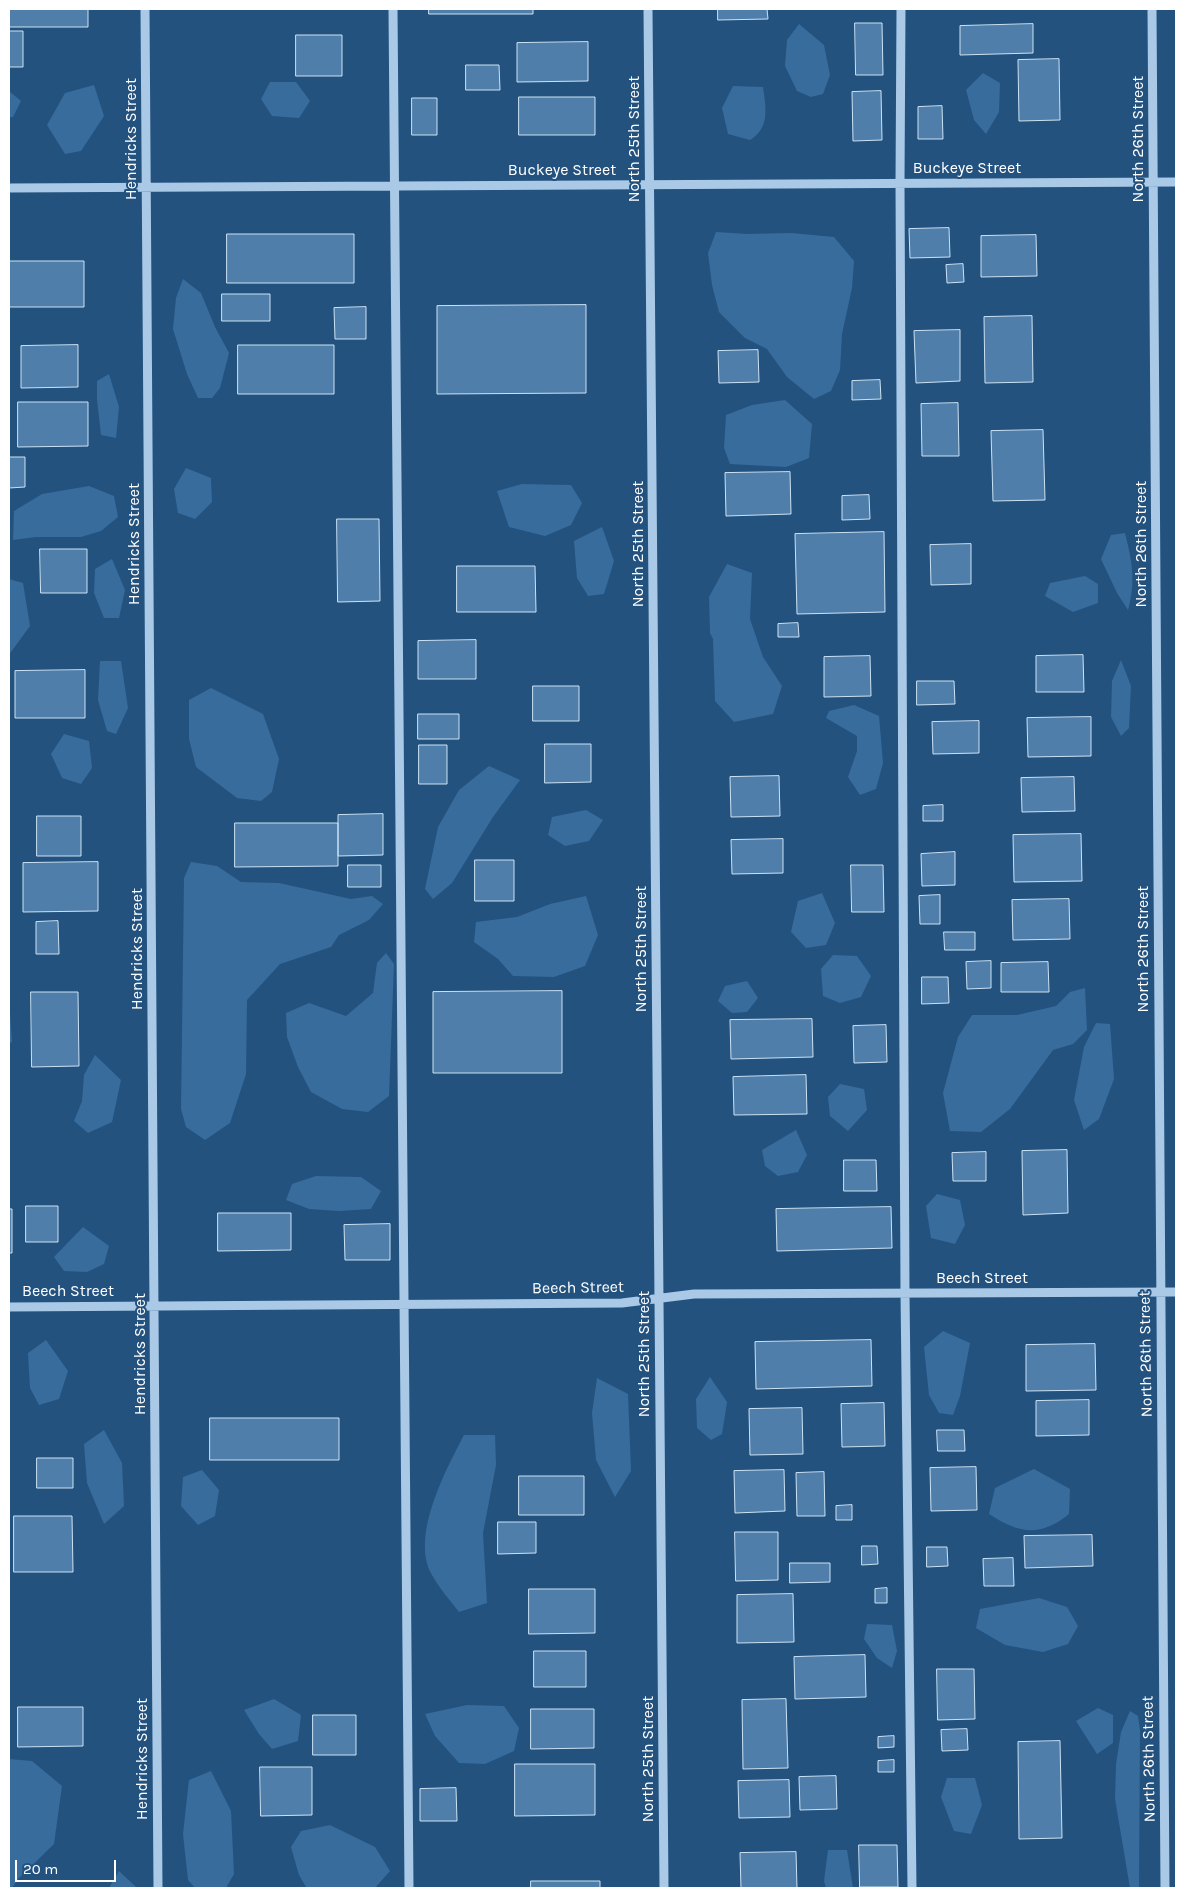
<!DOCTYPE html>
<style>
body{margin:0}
#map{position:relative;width:1185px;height:1897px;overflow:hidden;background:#23527f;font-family:Karla,sans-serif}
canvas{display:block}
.frame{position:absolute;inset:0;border:10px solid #fff;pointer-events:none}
.scale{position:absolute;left:15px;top:1860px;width:101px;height:22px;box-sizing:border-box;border:2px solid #fff;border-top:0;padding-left:6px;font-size:15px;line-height:18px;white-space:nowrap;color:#fff;-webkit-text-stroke:4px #23527f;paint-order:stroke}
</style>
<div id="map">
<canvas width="1185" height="1897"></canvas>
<div class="frame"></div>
<div class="scale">20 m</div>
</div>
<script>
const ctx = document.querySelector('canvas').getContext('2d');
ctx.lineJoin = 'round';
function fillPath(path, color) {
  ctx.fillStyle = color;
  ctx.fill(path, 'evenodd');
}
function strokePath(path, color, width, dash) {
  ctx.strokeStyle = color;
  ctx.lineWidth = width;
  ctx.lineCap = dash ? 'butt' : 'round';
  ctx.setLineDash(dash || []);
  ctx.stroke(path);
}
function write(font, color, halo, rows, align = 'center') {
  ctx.font = font + ' Karla,sans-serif';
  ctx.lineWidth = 4;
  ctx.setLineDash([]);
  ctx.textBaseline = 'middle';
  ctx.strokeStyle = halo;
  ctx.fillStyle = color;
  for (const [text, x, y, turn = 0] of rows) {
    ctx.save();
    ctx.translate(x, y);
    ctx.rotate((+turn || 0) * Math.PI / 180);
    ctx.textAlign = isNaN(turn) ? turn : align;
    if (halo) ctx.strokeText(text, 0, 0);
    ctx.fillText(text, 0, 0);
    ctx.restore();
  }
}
fillPath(new Path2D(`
 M799,24L824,45L830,75L823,94L811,97L797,91L785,66L787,40Z
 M983,73L1000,83L999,112L986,134L974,120L966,90Z
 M270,82H296L310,101L299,118L272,116L261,99Z
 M94,85L104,116L81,151L65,154L47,125L65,93Z
 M733,86L763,87C766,108 770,128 750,140L728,134L722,108Z
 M9,91L21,101L13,117H9Z
 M716,232L747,234L791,233L834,237L854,261L852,288L842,334L840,370L831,391L814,399L787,377L767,349L745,338L719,312L712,285L708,253Z
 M183,279L201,293L215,327L229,353L220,388L212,398H198L187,374L173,329L176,298Z
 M109,374L119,407L116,438L101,435L97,399V381Z
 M785,400L812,424L809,458L786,467L730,464L724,448L726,415L752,405Z
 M186,468L211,478L212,502L195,519L178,513L174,489Z
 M522,484L571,485L582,503L571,525L545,536L509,527L497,491Z
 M89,486L114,496L118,517L101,531L81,537H36L13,540L14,511L42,494Z
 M602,527L614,561L604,594L588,596L577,578L574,541Z
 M1125,533C1132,561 1136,581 1128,610L1117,593L1101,559L1111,535Z
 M112,559L125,590L119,618H104L94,593L95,569Z
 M727,564L752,573L750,619L763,657L782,686L773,714L734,722L715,701L713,639L710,633L709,597Z
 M1085,576L1098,584V603L1073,612L1045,596L1050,583Z
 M9,579L23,583L30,626L11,652L9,653Z
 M1121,660L1131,686L1129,728L1121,736L1111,717L1112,681Z
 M100,661H121L128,708L116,734L107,731L98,700Z
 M211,688L263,714L279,759L272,792L261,801L237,798L196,767L189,739V700Z
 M854,705L879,716L883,763L876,789L860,795L848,777L857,751V736L826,718L829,711Z
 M64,734L89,741L92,768L81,784L62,778L51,754Z
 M489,766L520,780L493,817L452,883L433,899L425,889L438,827L459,790Z
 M586,810L603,820L589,841L565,846L548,835L552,817Z
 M191,862L217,866L241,882L279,883L351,899L372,896L383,904L369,920L339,935L331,947L280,964L247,1000L246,1074L230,1123L205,1140L186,1127L181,1109L184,878Z
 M822,893L835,923L826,945L806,948L791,932L798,901Z
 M586,896L598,935L585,966L554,977L513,976L498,959L474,942L476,922L517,917L550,904Z
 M386,953L394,964L389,1096L368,1112L342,1109L311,1092L298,1067L287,1037L286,1013L309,1003L346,1016L373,993L377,963Z
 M833,955L857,956L871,976L861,997L840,1003L823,996L821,969Z
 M747,981L758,998L747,1012L732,1013L718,1001L725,986Z
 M1085,988L1087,1030L1073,1044L1053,1050L1010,1109L981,1132L950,1131L943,1093L958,1037L972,1015H1017L1056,1006L1070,992Z
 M9,997L12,1042L9,1043Z
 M1096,1023L1110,1024L1114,1079L1099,1119L1084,1130L1074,1100L1084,1047Z
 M95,1055L121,1080L112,1122L88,1133L74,1121L82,1101L84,1075Z
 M840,1084L864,1089L867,1110L848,1131L830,1116L828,1097Z
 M796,1130L807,1155L798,1172L778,1176L765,1166L762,1150Z
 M316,1176L361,1177L381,1191L371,1209L339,1211L309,1209L286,1200L292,1184Z
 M937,1194L960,1200L965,1225L955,1244L931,1238L926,1206Z
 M83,1227L109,1246L104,1264L87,1272L64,1271L54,1257Z
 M943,1331L970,1343L960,1396L953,1415L939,1413L929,1395L924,1347Z
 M46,1340L68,1371L59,1399L39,1405L30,1388L28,1353Z
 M710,1377L727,1402L722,1434L711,1440L697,1428L696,1399Z
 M597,1378L628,1394L631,1471L615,1497L596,1460L592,1413Z
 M104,1430L122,1463L124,1506L104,1524L87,1483L84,1444Z
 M464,1435H495L496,1465L483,1533L487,1603L459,1612C450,1600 439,1588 432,1575C410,1536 446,1470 464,1435Z
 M1034,1469L1070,1489L1069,1514C1040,1538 1018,1533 989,1514L995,1488Z
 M202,1470L219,1490L215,1516L198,1525L181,1506L183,1477Z
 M1039,1598L1067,1607L1078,1626L1068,1644L1043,1652L1005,1645L976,1628L980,1609Z
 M867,1624L892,1625L897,1651L892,1668L877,1658L864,1639Z
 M274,1699L301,1715L298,1741L272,1749L259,1734L244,1710Z
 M467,1705L504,1706L519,1728L514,1751L485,1764L459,1763L435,1736L425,1714Z
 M1098,1708L1113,1715V1743L1097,1754L1076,1721Z
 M1130,1711L1138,1716L1140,1730L1139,1888H1130L1115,1799L1116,1764L1121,1732Z
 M9,1759L32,1761L62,1786L54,1844L18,1879L12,1888H9Z
 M211,1771L231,1811L234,1874L226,1888H195L188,1880L183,1834L189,1780Z
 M947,1778H975L982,1805L971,1834L954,1831L941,1797Z
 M330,1825L375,1847L390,1871L375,1888H312L306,1887L299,1875L291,1847L301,1831Z
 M828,1850H847L853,1888H826L824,1881Z
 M119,1871L136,1887V1888H109Z`), '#376c9d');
const building = new Path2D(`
 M9,9H88V27H9Z
 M429,9H533V14H429Z
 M718,9H767L768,19L718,20Z
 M855,23H882L883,75H856Z
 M1033,24V53L960,55V26Z
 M9,31H23V67H9Z
 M296,35H342V76H296Z
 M588,42V81L517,82V43Z
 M1059,59L1060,120L1019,121L1018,60Z
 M466,65H499L500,90H466Z
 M881,91L882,140L853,141L852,92Z
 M519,97H595V135H519Z
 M412,98H437V135H412Z
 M942,106L943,139H918V107Z
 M949,228L950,257L910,258L909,229Z
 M227,234H354V283H227Z
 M1036,235L1037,276L981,277V236Z
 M9,261H84V307H9Z
 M963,264L964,282L947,283L946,265Z
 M222,294H270V321H222Z
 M586,305V393L437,394V306Z
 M366,307V339H335L334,308Z
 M1032,316L1033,382L985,383L984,317Z
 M960,330V381L916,383L914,331Z
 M78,345V387L21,388V346Z
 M238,345H334V394H238Z
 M758,350L759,382L719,383L718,351Z
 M880,380L881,399L852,400V381Z
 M18,402H88V446L18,447Z
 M958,403L959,456H922L921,404Z
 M1043,430L1045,500L993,501L991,431Z
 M9,457H25V487L9,488Z
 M790,472L791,514L726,516L725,473Z
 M869,495L870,519L842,520V496Z
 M337,519H379L380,601L338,602Z
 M884,532L885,612L797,614L795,534Z
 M971,544V584L931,585L930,545Z
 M40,549H87V593H41Z
 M457,566H535L536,612H457Z
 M798,623L799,637H778V624Z
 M476,640V679H418V641Z
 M1083,655L1084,692H1036V656Z
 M870,656L871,696L824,697V657Z
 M85,670V718H15V671Z
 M917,681H954L955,704L917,705Z
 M533,686H579V721H533Z
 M418,714H459V739H418Z
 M1091,717V756L1028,757L1027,718Z
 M979,721V753L933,754L932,722Z
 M545,744H591V782L545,783Z
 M419,745H447V784H419Z
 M779,776L780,816L731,817L730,777Z
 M1074,777L1075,811L1022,812L1021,778Z
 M943,805V821H923V806Z
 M383,814V855L338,856V815Z
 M37,816H81V856H37Z
 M235,823H338V866L235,867Z
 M1081,834L1082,881L1014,882L1013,835Z
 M783,839V873L732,874L731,840Z
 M955,852V885L922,886L921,854Z
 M475,860H514V901H475Z
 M98,862V911L23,912V863Z
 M348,865H381V887H348Z
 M851,865H883L884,912H852Z
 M940,895V924H920L919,896Z
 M1069,899L1070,939L1013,940L1012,900Z
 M58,921L59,954H36V922Z
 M944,932H975V950H945Z
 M991,961V988L967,989L966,962Z
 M1048,962L1049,992H1001V963Z
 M922,977H948L949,1003L922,1004Z
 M562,991V1073H433V992Z
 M31,992H78L79,1066L32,1067Z
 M812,1019L813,1057L731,1059L730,1020Z
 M886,1025L887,1062L854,1063L853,1026Z
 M806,1075L807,1114L734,1115L733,1077Z
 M1067,1150L1068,1213L1023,1215L1022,1151Z
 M986,1152V1181H953L952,1153Z
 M844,1160H876L877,1191H844Z
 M26,1206H58V1242H26Z
 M891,1207L892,1248L777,1251L776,1209Z
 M9,1209H12V1253H9Z
 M218,1213H291V1250L218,1251Z
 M390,1224V1260H345L344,1225Z
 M871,1340L872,1386L756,1389L755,1342Z
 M1095,1344L1096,1390L1026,1391V1345Z
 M1089,1400V1435L1036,1436V1401Z
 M884,1403L885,1446L842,1447L841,1404Z
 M802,1408L803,1454L750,1455L749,1409Z
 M210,1418H339V1460H210Z
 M937,1430H964L965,1451H938Z
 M37,1458H73V1488H37Z
 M976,1467L977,1510L931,1511L930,1468Z
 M784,1470L785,1511L735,1513L734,1471Z
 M824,1472L825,1516H797L796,1473Z
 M519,1476H584V1515H519Z
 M852,1505V1520H836V1506Z
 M14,1516H72L73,1572H14Z
 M498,1522H536V1553L498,1554Z
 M735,1532H778V1580L736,1581Z
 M1092,1535L1093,1566L1025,1568L1024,1536Z
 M862,1546H877L878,1564L862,1565Z
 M927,1547H947L948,1566L927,1567Z
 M1013,1558L1014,1586H984L983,1559Z
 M790,1563H830V1582L790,1583Z
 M887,1588V1603H875V1589Z
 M529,1589H595V1633L529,1634Z
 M793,1594L794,1642L737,1643V1595Z
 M534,1651H586V1687H534Z
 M865,1655L866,1697L795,1699L794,1657Z
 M937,1669H974L975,1719L938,1720Z
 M786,1699L788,1768L743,1769L742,1700Z
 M18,1707H83V1746L18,1747Z
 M531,1709H594V1748L531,1749Z
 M313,1715H356V1755H313Z
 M967,1729L968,1750L942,1751L941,1730Z
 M894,1736V1747L878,1748V1737Z
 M1060,1741L1062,1838L1019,1839L1018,1742Z
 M894,1760V1772H878V1761Z
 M515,1764H595V1815L515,1816Z
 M260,1767H312V1815L261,1816Z
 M836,1776L837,1809L800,1810L799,1777Z
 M789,1780L790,1817L739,1818L738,1781Z
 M456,1788L457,1821H420V1789Z
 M859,1845H897L898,1887H860Z
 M796,1852L797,1888H741L740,1853Z
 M531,1881H600V1888H531Z`);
fillPath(building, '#507eaa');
strokePath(building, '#cce2f5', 1);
strokePath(new Path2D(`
 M145,9L158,1888
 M393,9L409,1888
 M648,9L664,1888
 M901,9L900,183L905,1293L912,1888
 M1152,9L1165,1888
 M9,188L1176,182
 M9,1307L622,1303L694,1294L1176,1292`), '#a9c9e7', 9);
write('16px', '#fff', '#23527f', [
 ["Hendricks Street",131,139,-90],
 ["North 25th Street",634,139,-90],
 ["North 26th Street",1138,139,-90],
 ["Buckeye Street",967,168],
 ["Buckeye Street",562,170],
 ["Hendricks Street",134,544,-90],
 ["North 25th Street",638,544,-90],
 ["North 26th Street",1141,544,-90],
 ["Hendricks Street",137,949,-90],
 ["North 25th Street",641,949,-90],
 ["North 26th Street",1143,949,-90],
 ["Beech Street",982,1278],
 ["Beech Street",578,1288,-1],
 ["Beech Street",68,1291],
 ["Hendricks Street",140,1354,-90],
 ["North 25th Street",644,1354,-90],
 ["North 26th Street",1146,1354,-91],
 ["Hendricks Street",142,1759,-90],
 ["North 25th Street",648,1759,-90],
 ["North 26th Street",1149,1759,-91]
]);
</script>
